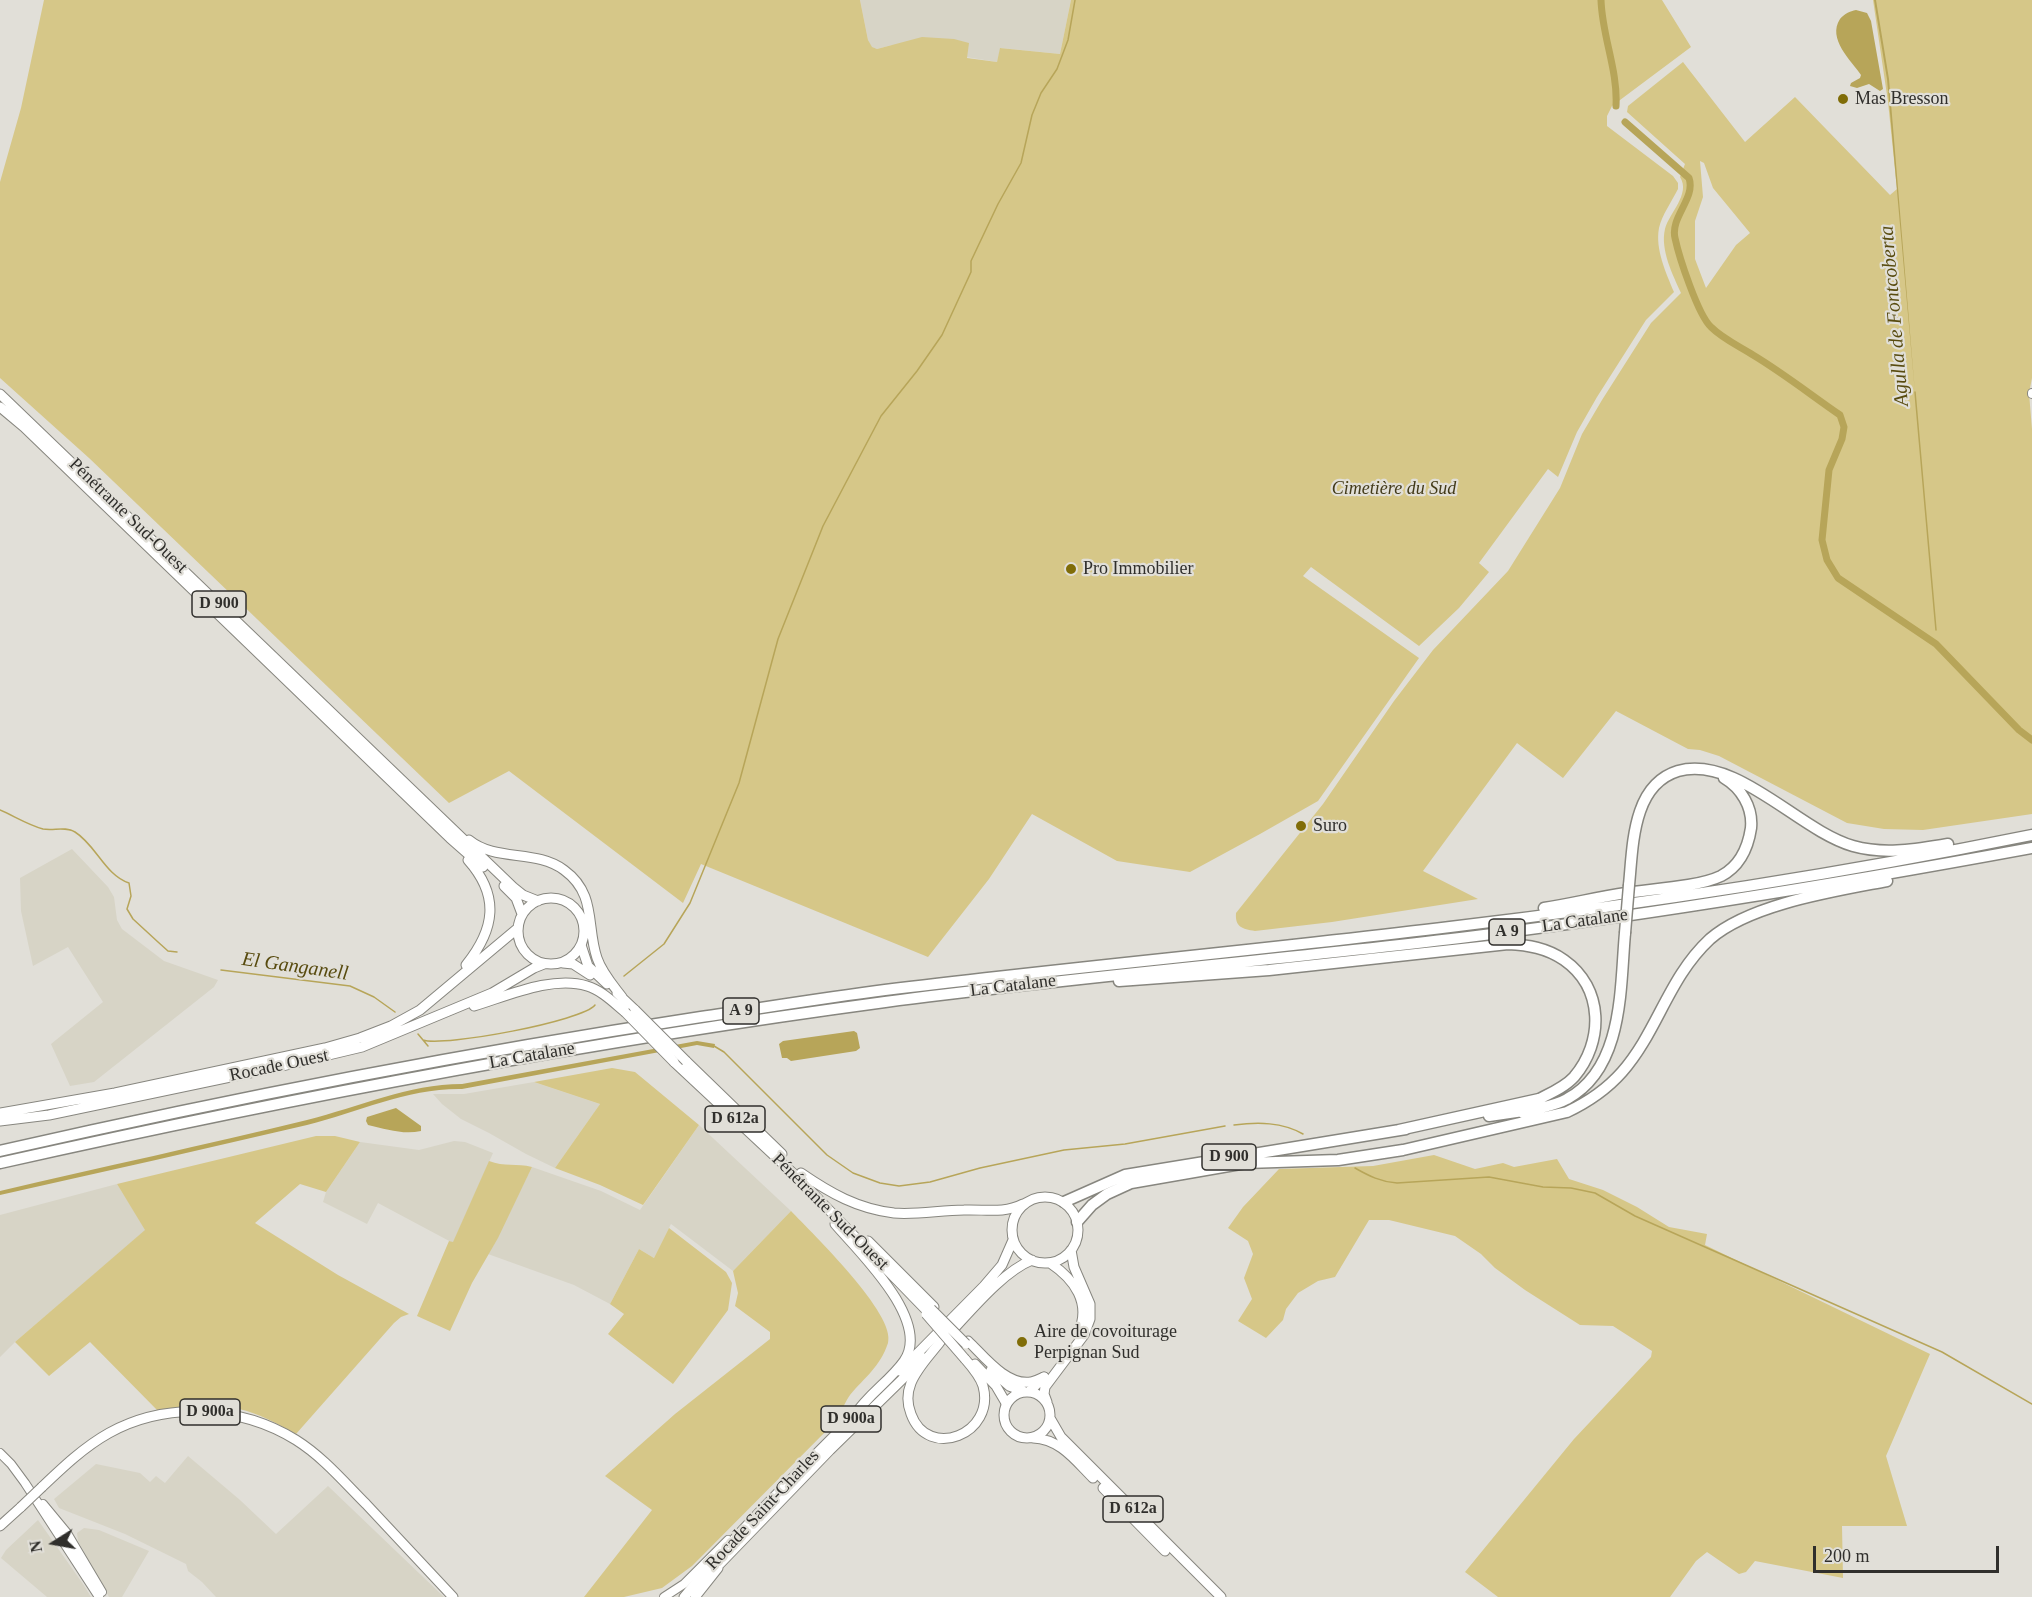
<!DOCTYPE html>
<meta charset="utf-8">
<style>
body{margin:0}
#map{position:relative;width:2032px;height:1597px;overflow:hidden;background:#e1dfd8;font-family:Georgia,serif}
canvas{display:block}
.north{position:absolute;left:24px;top:1513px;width:60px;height:60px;-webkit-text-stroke:4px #e1dfd8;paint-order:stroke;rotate:259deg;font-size:16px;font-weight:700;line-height:24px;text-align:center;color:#302f2c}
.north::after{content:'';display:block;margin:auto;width:21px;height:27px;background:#302f2c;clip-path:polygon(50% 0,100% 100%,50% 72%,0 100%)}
.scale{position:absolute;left:1813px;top:1546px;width:186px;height:27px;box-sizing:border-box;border:3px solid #302f2c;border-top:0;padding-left:8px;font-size:18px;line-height:21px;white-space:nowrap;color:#302f2c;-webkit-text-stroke:4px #e1dfd8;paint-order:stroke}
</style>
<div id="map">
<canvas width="2032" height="1597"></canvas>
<div class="north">N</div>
<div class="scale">200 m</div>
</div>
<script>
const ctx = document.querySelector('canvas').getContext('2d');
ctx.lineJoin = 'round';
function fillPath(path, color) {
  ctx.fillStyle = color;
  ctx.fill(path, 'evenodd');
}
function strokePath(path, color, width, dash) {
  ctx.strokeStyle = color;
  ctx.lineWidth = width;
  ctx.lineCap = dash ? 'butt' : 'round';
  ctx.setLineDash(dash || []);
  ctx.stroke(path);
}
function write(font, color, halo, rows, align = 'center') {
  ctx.font = font + ' Georgia,serif';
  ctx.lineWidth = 4.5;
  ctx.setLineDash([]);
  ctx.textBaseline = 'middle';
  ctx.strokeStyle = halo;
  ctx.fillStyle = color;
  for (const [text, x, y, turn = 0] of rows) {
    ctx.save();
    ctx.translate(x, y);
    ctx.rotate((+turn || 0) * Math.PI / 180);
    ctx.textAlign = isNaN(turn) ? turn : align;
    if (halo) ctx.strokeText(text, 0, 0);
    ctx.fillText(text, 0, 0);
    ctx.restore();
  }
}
fillPath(new Path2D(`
 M860,0H1071L1060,54L1001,48L997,62L892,45L877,49L871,47L868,40Z
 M72,849L108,887L114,897L117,920L122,929L164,961L218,980L214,987L94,1082L70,1086L51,1044L103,1002L68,947L33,966L21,911L20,878Z
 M534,1082L600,1104L555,1168L526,1154L489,1133L461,1119L442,1104L433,1094H464Z
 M699,1125L791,1211L733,1271L671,1224L654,1258L639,1249L610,1304L574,1285L488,1254L532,1167L601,1191L640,1210Z
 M454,1141L465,1142L493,1153L453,1243L378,1203L367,1224L323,1202L326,1192L360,1142L419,1150Z
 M117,1184L146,1230L15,1342L0,1357V1215Z
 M188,1456L240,1500L276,1534L328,1486L444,1597H216L202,1582L188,1571L186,1564L125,1534L59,1508L54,1499L96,1464L140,1473L150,1482L156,1476L165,1483Z
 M38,1520L83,1584L91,1597H47L1,1558L6,1550Z
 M84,1528L99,1530L149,1551L122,1597H109L78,1541L77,1533Z`), '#d7d4c6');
fillPath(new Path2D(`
 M44,0H860L868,40L872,47L877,49L922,37L954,39L969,43L967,58L997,62L1000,48L1060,54L1071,0H1662L1691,47L1612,106L1607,116V126L1673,176L1678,183V189C1672,201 1662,215 1659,228C1655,249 1666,273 1674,292L1646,320L1597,397L1577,432L1558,477L1548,469L1479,563L1489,572L1459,608L1419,646L1311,567L1303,576L1419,658L1318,801L1260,834L1190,872L1117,861L1032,814L989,879L928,957L701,864L683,903L509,771L449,803L89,458L0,378V182L21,108Z
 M1873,0H2032V378L2029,393L2032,429V814L1923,830L1884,829L1847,823L1719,756L1700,750L1688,749L1616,711L1563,778L1517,743L1423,871L1478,899L1332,922L1255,931C1242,929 1235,927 1236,913L1323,804L1394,701L1433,650L1508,571L1560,488L1582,434L1602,400L1651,323L1681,293C1673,275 1660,250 1665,229C1669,213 1691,194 1680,177L1685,164L1627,112L1628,106L1683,62L1745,142L1795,97L1890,195L1897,189L1888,102ZM1700,161L1704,163L1713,188L1750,233L1736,245L1706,288L1695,259V221L1703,197Z
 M612,1068L635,1072L699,1125L643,1205L600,1185L555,1168L600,1104L534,1082Z
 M316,1136H335L360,1142L326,1192L300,1184L255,1223L338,1275L409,1314L401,1317L394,1323L296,1434C278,1424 258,1413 239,1409C212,1403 184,1408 158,1411L90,1342L49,1376L15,1342L145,1230L117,1184Z
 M1434,1155L1475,1169L1503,1163L1514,1167L1557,1159L1569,1179L1603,1190L1637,1207L1669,1227L1707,1234L1705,1245L1930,1354L1886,1456L1907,1526H1842L1843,1578L1755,1561L1746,1572L1739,1574L1707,1552L1696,1561L1670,1597H1498L1465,1572L1574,1439L1651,1357L1652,1351L1613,1326L1580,1325L1525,1290L1495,1268L1481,1254L1455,1236L1389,1220H1369L1335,1277L1318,1281L1298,1293L1286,1309L1283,1320L1266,1338L1238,1321L1252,1299L1244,1278L1253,1254L1248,1241L1228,1228L1243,1207L1279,1169L1373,1166Z
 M489,1161C504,1167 517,1163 532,1167L498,1238L472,1283L450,1331L417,1316L449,1241L453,1242Z
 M791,1211C812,1233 897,1315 888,1343C880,1367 865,1377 850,1395C845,1402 841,1412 837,1420L692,1566L662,1588L624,1597H584L652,1510L605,1476L675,1414L770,1339V1332L735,1306L738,1293L733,1271Z
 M669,1228L726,1272L732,1283L728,1310L673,1384L608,1334L624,1314L610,1304L639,1249L654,1258Z`), '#d6c788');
fillPath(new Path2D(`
 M1874,0H1876L1889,79L1915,393L1887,79Z
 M1856,10L1867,13L1871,21L1883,89L1880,91L1869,84L1857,88L1850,86L1851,83L1860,78L1861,75C1851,60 1827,39 1840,19C1844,14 1850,11 1856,10Z
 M854,1031L857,1033L860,1048L856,1051L791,1061L787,1058H782L779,1044L783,1041Z
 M697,1041L715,1044L714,1048L697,1045L462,1089C408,1088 359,1112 307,1125C205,1149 102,1172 0,1195V1191C102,1167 205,1145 307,1120C359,1107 408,1084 462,1084Z
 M396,1108L421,1126V1131C403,1135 386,1129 368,1125L366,1121L367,1117Z`), '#b7a559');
strokePath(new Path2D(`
 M1915,392L1936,630
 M0,810C14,816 28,825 43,829C54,831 65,826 75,832C96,845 105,875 129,883L131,896L127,909L133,919L158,942L168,951L177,952
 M221,970L350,986L374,997L395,1012
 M624,976L664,944L690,903L739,783L778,639L823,526L881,416L917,371L942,335L971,272V261L998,204L1021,163L1032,115L1041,93L1057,69L1068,40L1075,0
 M418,1034L428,1046
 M423,1040C444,1047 583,1021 595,1005
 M714,1046L724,1052L827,1155L853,1173L880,1183L899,1186L930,1182L980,1168L1064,1150L1125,1144L1225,1126
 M1234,1125C1258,1122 1282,1122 1303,1134
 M1355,1168C1369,1176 1381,1182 1397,1183L1489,1177L1543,1187L1571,1188L1595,1193L1635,1216L1942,1352L2032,1404`), '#b7a559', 1.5);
strokePath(new Path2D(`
 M1601,0C1602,36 1618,70 1616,106
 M1625,122L1689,178C1696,198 1670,217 1675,238C1679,257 1698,315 1711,327C1723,339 1739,346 1753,355C1783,373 1811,395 1840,415L1844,427L1842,439L1829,470L1822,540L1827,560L1838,578L1936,644L2019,730L2032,740`), '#b7a559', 7);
const tertiary = new Path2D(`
 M2032,393V394`);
const secondary = new Path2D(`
 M0,1453L11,1464L25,1483L99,1597
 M43,1504L67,1533L102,1592
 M664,1597L684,1584L728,1540`);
const primary = new Path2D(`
 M1012 1230a33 33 0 1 1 66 0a33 33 0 1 1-66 0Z
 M1050,1263C1074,1279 1092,1303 1078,1333
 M947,1336C970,1312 1002,1272 1032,1260
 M900,1371L984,1286L1002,1265L1013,1240
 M1030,1391L1044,1377
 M1004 1415a23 23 0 1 1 46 0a23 23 0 1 1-46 0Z
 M1047,1402L1044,1394L1045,1387L1084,1335L1090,1319V1304L1074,1267L1071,1250
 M1050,1418L1061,1437L1221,1597
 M1033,1438C1060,1439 1075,1460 1093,1478
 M42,1487C63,1467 84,1447 109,1433C167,1401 241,1406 296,1440C323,1457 344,1482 366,1504C395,1535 424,1566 453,1597
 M1103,1488L1165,1551
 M0,1526L21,1507
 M712,1572L830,1450L924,1358
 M684,1597C738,1531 798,1472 858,1412
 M695,1597L718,1568`);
const trunk = new Path2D(`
 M0,394L513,887L523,895L538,901
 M0,407L24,427L450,838L483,867
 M469,840C496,862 536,849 564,870C597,894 586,926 597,958C602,973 613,985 622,997
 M504,886L516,898L522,914
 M518 931a33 33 0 1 1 66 0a33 33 0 1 1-66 0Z
 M581,945L588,966L607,984
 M563,963L573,964L590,975
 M466,965C495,929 500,896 468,860
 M617,993L635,1010
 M474,1006C507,996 553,975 587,986C601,990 613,1002 625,1012
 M686,1061L782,1154
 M674,1062L796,1176L928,1312
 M0,1113L115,1093L325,1048L360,1038L391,1026L420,1010L518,928
 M0,1121L49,1115L278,1067L362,1047L492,993L534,968L544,964
 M801,1173C830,1193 858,1209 894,1213C917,1215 941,1210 964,1210C985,1209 1003,1214 1023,1204
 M835,1224C859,1252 932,1321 904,1361C890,1381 868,1394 854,1416
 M868,1241L934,1307
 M968,1341C983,1355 1006,1386 1031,1382C1035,1381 1040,1379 1044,1377
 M940,1342C930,1355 917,1368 911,1383C907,1393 907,1404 911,1414C928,1461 996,1434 983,1386C980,1376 972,1367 965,1359
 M975,1364L996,1386L1006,1403
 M991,1370L1009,1386L1023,1391`);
const motorway = new Path2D(`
 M1629,885C1633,846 1632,785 1678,771C1737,755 1798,830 1853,846C1885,855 1916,849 1948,844
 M1544,908C1571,904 1598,897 1626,893C1652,889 1698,887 1721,876C1740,866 1748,848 1751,828C1753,807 1741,788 1724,778
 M1119,981L1269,970L1508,944C1528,945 1547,948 1564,960C1604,988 1604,1042 1574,1077C1565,1087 1551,1093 1539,1099L1399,1130
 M1523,1113C1537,1108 1555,1106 1567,1099C1624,1068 1620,988 1625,933
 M1489,1116L1530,1110
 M0,1151C232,1098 465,1053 701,1017C762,1008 823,998 885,990C1073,967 1262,950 1450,927C1645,904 1840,874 2032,835
 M0,1163C293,1097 587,1042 885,1002C1076,977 1268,961 1460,938C1652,915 1842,883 2032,848
 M1064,1202L1125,1175L1406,1129
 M1077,1222L1092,1205L1107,1194L1131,1183L1246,1163L1338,1160L1403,1150L1567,1112C1588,1102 1607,1089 1622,1072C1658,1031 1668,978 1710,939C1750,904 1835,891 1887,881`);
strokePath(tertiary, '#87867f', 10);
strokePath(secondary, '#87867f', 10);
strokePath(primary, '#87867f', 11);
strokePath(trunk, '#87867f', 11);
strokePath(motorway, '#87867f', 13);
strokePath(tertiary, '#fff', 8);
strokePath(secondary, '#fff', 8);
strokePath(primary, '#fff', 9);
strokePath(trunk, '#fff', 9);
strokePath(motorway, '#fff', 10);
const primaryBridge = new Path2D(`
 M21,1507L42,1487`);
const trunkBridge = new Path2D(`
 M635,1010L686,1061
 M625,1012L674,1062
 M931,1309L966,1344
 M926,1314L965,1359`);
const motorwayBridge = new Path2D(`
 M1625,933L1629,885`);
strokePath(primaryBridge, '#87867f', 11, []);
strokePath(trunkBridge, '#87867f', 11, []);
strokePath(motorwayBridge, '#87867f', 13, []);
strokePath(primaryBridge, '#fff', 9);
strokePath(trunkBridge, '#fff', 9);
strokePath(motorwayBridge, '#fff', 10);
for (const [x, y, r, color] of [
 [1843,99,6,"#806d08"],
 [1071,569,6,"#806d08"],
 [1301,826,6,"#806d08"],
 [1022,1342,6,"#806d08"]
]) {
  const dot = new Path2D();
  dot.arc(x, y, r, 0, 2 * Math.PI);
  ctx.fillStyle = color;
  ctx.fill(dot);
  strokePath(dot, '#e1dfd8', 2);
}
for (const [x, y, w] of [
 [219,604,54],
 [1507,932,36],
 [741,1011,36],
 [735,1119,60],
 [1229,1157,54],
 [210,1412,60],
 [851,1419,60],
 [1133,1509,60]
]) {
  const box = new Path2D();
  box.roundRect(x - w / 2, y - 13, w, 26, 4.5);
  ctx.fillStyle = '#e1dfd8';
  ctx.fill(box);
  strokePath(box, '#302f2c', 1.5);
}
write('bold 16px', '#302f2c', null, [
 ["D 900",219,604],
 ["A 9",1507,932],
 ["A 9",741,1011],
 ["D 612a",735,1119],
 ["D 900",1229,1157],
 ["D 900a",210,1412],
 ["D 900a",851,1419],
 ["D 612a",1133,1509]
]);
write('18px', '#302f2c', '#e1dfd8', [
 ["Mas Bresson",1855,99],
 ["Pro Immobilier",1083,569],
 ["Suro",1313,826],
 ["Aire de covoiturage",1034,1332],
 ["Perpignan Sud",1034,1353]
], 'left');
write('italic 18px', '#423a19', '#e1dfd8', [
 ["Cimetière du Sud",1394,489]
]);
write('18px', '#302f2c', '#e1dfd8', [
 ["Pénétrante Sud-Ouest",128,516,44],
 ["La Catalane",1585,921,-8],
 ["La Catalane",1013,986,-7],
 ["La Catalane",532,1056,-10],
 ["Rocade Ouest",279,1066,-12],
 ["Pénétrante Sud-Ouest",830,1212,45],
 ["Rocade Saint-Charles",763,1510,-47]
]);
write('italic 20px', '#584b0f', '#e1dfd8', [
 ["Agulla de Fontcoberta",1895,316,-95],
 ["El Ganganell",295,967,8]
]);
</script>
